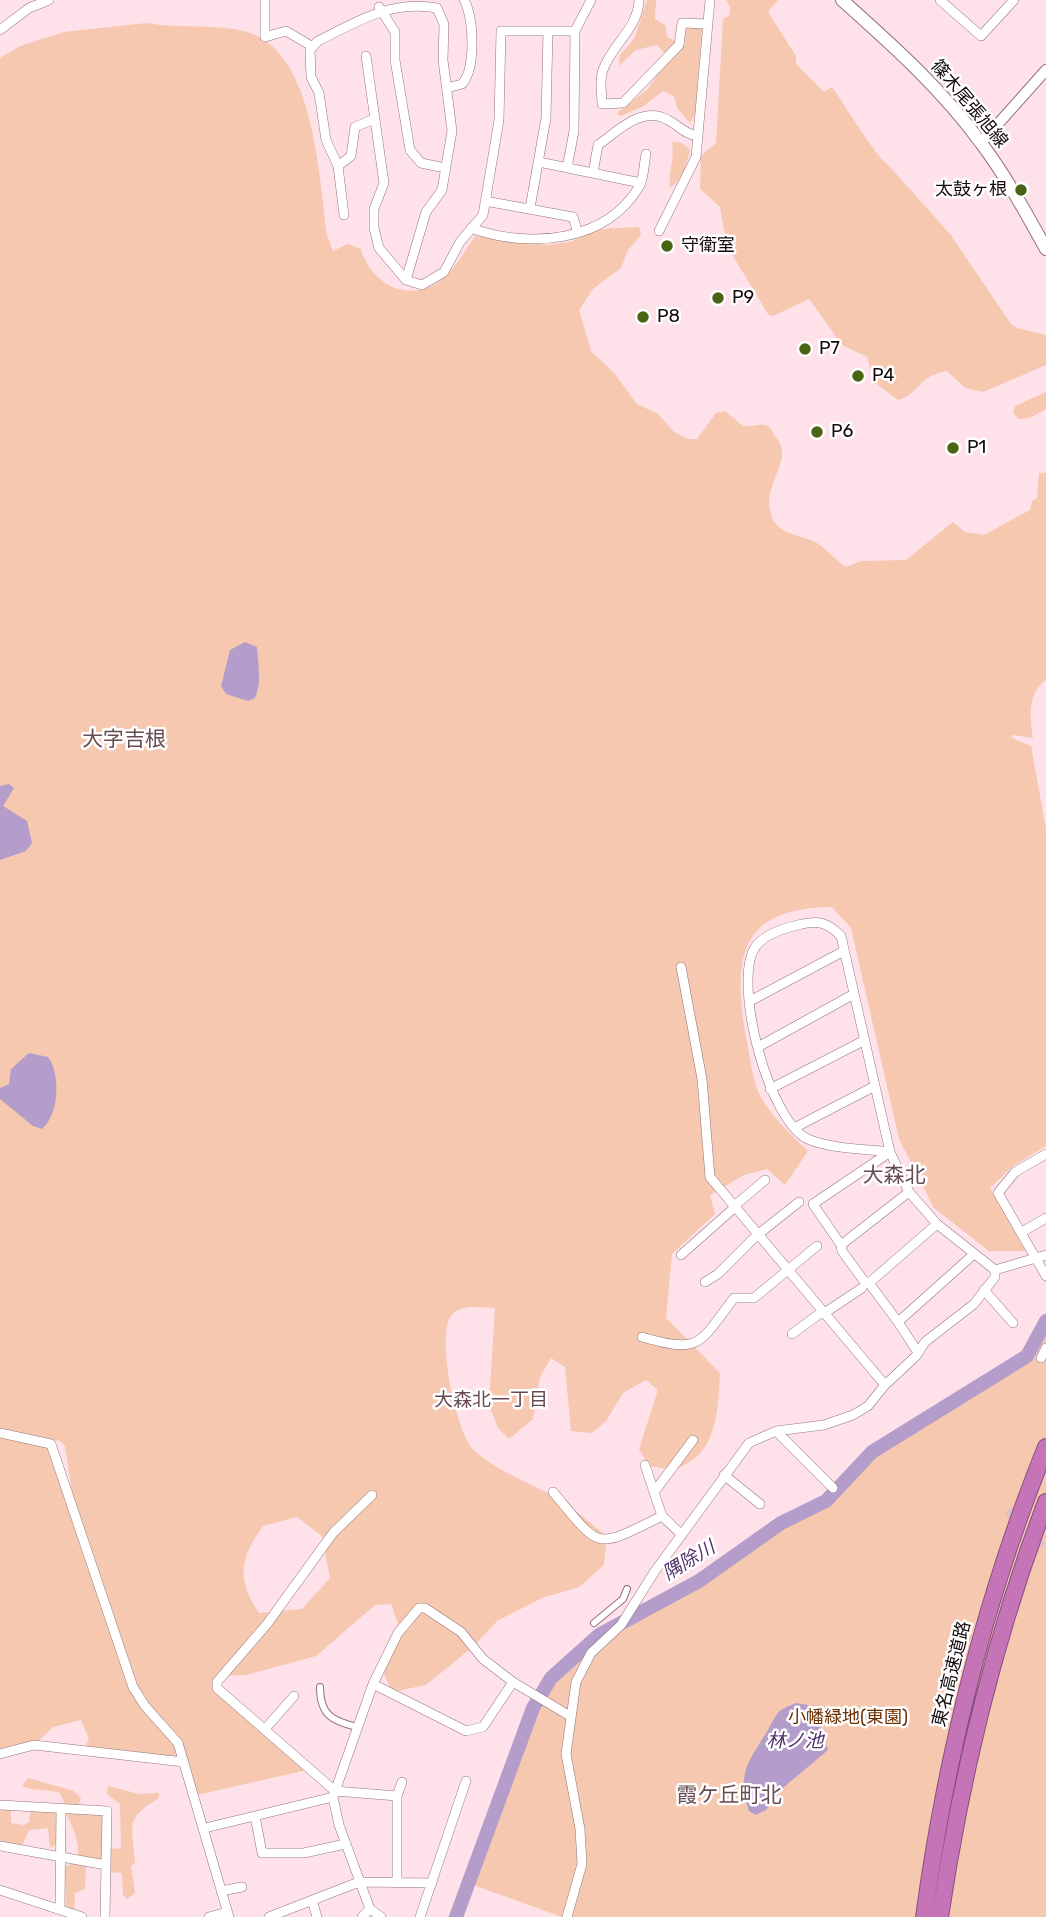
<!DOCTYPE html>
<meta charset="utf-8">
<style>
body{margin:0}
canvas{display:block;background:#fee1e9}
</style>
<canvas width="1046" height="1917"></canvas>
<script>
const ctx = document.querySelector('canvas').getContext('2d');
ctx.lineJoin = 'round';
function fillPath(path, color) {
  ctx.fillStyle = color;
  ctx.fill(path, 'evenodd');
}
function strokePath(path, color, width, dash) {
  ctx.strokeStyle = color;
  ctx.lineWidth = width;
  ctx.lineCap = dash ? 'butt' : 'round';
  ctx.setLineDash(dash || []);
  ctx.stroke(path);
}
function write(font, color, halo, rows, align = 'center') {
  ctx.font = font + ' Rubik,"Noto Sans JP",sans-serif';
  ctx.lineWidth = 5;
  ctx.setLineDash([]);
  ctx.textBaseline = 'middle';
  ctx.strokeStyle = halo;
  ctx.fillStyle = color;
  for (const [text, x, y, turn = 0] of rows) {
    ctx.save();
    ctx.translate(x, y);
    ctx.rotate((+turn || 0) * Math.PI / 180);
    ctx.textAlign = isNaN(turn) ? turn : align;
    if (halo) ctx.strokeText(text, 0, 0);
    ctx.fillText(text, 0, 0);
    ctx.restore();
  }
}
fillPath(new Path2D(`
 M647,0H656L655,19L666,26L667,37L685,46L686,29L690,26L702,29L695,114L690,123L677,108L674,96L663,91L642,107L620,116L617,113L648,89L669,57L657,45L636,50L619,66L620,55L634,39Z
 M726,0H778L768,12L796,56V64L824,92L832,87C845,105 875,156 889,166L950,234L1011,324L1017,328L1046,335V365L983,392L965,388L947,371C917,376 921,393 898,400L874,382L867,357L842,345L809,299L773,316L768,314L727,246L720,207L700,189L701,156L716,143L723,19L729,16L730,7Z
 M147,23C180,29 214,23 247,32C315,51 319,179 327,235L333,251L348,244L361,249C370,282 405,303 437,283C453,273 464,252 475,236L548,245L570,242L601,229L639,227L641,235L628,250L621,268L593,289L579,310L591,351L614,373L637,404L658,414L674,432L688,439H697L716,413L725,411L743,426C750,427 758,424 765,425C771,426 772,432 775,436C798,461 756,486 774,521C783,536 803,535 817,543C828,550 835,560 846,567L861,561L906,560L953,522L965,532L984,535L1030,510L1032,501L1037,498L1039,473H1046V679C1028,694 1029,715 1033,738L1013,735L1012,738L1031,746L1046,829V1146L1013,1166L990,1188L1025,1251H989L934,1208L899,1139L851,928L832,907C738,908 733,958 746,1037C750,1055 752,1083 762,1099C774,1119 791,1135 808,1151L785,1185L767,1169L744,1175L710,1195L715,1214L672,1254L666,1318L720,1373C718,1408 718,1455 677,1468C669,1470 657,1467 649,1466L639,1449L658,1390L646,1380L623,1393L606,1421L592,1433L571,1431L565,1367L551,1358L540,1377L533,1419L509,1439L498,1428L489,1405L495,1308C481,1308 461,1303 451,1316C436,1336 456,1432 473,1449C496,1472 532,1483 560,1500C576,1510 591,1524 607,1536L604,1565L579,1587L542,1598L497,1621L475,1645L426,1685L392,1692L382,1669L398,1623L391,1604L375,1605L316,1656L246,1675L218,1676L213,1683L307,1770L197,1795L179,1740L146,1704L136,1686L74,1506L65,1446L60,1441L0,1431V58L20,46L64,32ZM297,1517L322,1536L330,1578L302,1609L259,1613C236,1579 240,1558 263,1526Z
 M672,142L682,143L690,150C687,164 683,179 670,188C668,170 675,159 672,142Z
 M1046,392V409L1030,418L1019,419L1013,413L1015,406Z
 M1046,1328V1917H562L468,1883L527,1725L546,1687L582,1650L636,1609L694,1584L786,1522L833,1502L844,1473L869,1451L1036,1348Z
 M0,1435L49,1446L124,1668L172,1738L181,1758L85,1747L89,1739L81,1720L53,1727L37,1742L0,1752Z
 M28,1778L74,1791L81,1798L78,1806L65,1805L60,1793C47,1788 33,1792 22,1786Z
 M108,1786L139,1794L159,1793L158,1799C122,1819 134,1829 135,1863L131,1866L135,1893L127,1899L123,1895L122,1873L108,1872V1848L121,1849L120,1804L107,1794Z
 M0,1807L11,1808V1823L24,1825L29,1822L31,1809L59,1812L58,1843L50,1848L48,1828L29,1830L21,1848L0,1843Z
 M64,1810L105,1813L102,1863L78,1859C80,1840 72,1826 64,1810Z
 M73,1863L86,1865L85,1889L75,1893L74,1910L66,1906L65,1867Z`), '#f5c8af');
fillPath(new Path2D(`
 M245,642L257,647C258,663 262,683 255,698L248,701L226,694L221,686L230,650Z
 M9,784L14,788L3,806L27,821L32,843L26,851L0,860V786Z
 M29,1053L48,1057C61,1074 59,1115 42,1129L33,1126L0,1099V1088L9,1084L11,1069Z
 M796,1703L814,1706L828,1750L784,1787L766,1810L756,1815L749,1811C736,1770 750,1761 769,1728C779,1711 776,1711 796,1703Z`), '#b49ccb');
strokePath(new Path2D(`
 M456,1917L533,1708L551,1678L599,1635L699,1581L781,1523L826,1501L872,1452L1027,1356L1046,1321`), '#b49ccb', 14);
strokePath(new Path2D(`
 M1008,1510L1044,1549`), '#dbc1c8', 9, [9, 4.5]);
const pedestrian = new Path2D(`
 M594,1623L623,1599L627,1589
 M320,1687C320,1715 332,1721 357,1727`);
const minor = new Path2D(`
 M265,0V37L286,31L313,47
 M639,0C638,29 612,44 603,70C599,79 602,94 602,104L623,103L679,45L682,23L708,24
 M940,0L981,36L1014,0
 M379,7L395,32V60L410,150L421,163L445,168
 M0,30L29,8L49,0
 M447,88L462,84C476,69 474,17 464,0
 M539,162L641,183
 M338,166L351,156L355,127L374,119
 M567,168L574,131L575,31
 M593,173L598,145C618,131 642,105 668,120C679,126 686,135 698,136
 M485,201L573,217L578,233
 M530,208L546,118L548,32
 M344,215L338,166L326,140L319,93L311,77L310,49L318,41C358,21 391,0 437,8L444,24L443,60L452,131L442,190L426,212L406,280L379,248L374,228V209L384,183L366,56
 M471,228C528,249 607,243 640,185C644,177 644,163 646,154
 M659,231L696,157L710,0
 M406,280L422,285L444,272L460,242L483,215L499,120L501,31H575L591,0
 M681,967L702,1079L710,1177L885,1385
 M750,1001L844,951
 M758,1047L854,994
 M770,1089L865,1040
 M794,1128L875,1086
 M890,1152C865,1149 834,1149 810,1140C769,1125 731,980 756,946C765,934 785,928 798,925C818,920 827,922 841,936L890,1152L909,1192L937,1224L995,1270
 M1046,1154L1015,1172L998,1193L1046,1276
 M733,1207L765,1180
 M937,1224L869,1283L898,1322L974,1254
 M1022,1232L1046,1218
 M756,1236L799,1202
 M841,1245L909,1192
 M681,1255L734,1208
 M995,1270L1046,1255
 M705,1282L718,1274L756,1236
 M869,1283L864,1281L842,1251L841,1245L813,1204L890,1152
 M984,1290L1013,1323
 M823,1314L862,1288
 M898,1322L917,1351
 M792,1334L822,1312
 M642,1337C701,1354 699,1344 734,1298H754L817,1246
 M1041,1358L1046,1348
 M776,1431L833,1488
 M0,1433L51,1444L133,1687L145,1706L178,1743L229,1917
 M645,1465L662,1516
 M724,1475L760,1504
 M655,1491L693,1440
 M553,1492C602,1550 593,1550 662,1516L682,1535
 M372,1495L333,1533L267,1624L217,1682V1688L335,1791L397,1796V1880
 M373,1684L466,1731L483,1727L513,1682L570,1716
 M265,1729L294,1696
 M0,1754L34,1745L184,1762
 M397,1796L402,1782
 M0,1805L107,1811L105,1917
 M255,1816L262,1853H304L345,1844
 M205,1828L333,1797
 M0,1846L106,1865
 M0,1890L82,1917
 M221,1891L242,1887
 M312,1900L317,1917
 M370,1909L381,1917
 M60,1910L61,1809
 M209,1917L227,1912
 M269,1917L359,1882L432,1883
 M362,1917L370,1909L339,1825L333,1797L373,1684L398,1633L419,1608H425L461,1632L483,1659L513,1682
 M420,1917L466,1781
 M567,1917L582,1864L580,1829L566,1754L576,1682L591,1653L621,1625L655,1571L749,1443L776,1431L824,1425L853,1415L868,1406L885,1385L916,1356L925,1342L974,1304L995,1277V1270`);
const tertiary = new Path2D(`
 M981,143L1046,70`);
const secondary = new Path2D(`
 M842,0C891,44 942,89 981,143C1006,176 1026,213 1046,249`);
const motorway = new Path2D(`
 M924,1917C946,1756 985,1598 1046,1447
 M940,1917C961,1776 995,1636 1046,1502`);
strokePath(pedestrian, '#94747d', 8);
strokePath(minor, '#94747d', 10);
strokePath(tertiary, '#94747d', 12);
strokePath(secondary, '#94747d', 14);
strokePath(motorway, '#874f7c', 18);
strokePath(pedestrian, '#fff', 6);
strokePath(minor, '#fff', 9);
strokePath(tertiary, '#fff', 10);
strokePath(secondary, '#fff', 12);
strokePath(motorway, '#c575b7', 16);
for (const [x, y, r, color] of [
 [1021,190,7,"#4a6415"],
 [667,246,7,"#4a6415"],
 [718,298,7,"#4a6415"],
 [643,317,7,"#4a6415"],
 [805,349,7,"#4a6415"],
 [858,376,7,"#4a6415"],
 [817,432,7,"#4a6415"],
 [953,448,7,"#4a6415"]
]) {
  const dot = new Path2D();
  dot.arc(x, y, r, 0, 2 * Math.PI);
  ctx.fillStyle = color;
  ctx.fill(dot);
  strokePath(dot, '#fff', 2.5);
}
write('18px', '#14090d', '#fff', [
 ["篠木尾張旭線",969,104,50],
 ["東名高速道路",952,1674,-76]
]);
write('18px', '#14090d', '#fff', [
 ["太鼓ヶ根",1007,190,"right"],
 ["守衛室",681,246],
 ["P9",732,298],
 ["P8",657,317],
 ["P7",819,349],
 ["P4",872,376],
 ["P6",831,432],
 ["P1",967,448]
], 'left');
write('18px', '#6c2f00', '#fff', [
 ["小幡緑地(東園)",848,1718]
]);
write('19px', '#684b53', '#fff', [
 ["大森北一丁目",491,1401]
]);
write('italic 19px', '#52316b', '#fff', [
 ["隅除川",689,1561,-31],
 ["林ノ池",795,1742]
]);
write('21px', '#684b53', '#fff', [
 ["大字吉根",124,740],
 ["大森北",894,1176],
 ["霞ケ丘町北",729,1796]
]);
</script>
